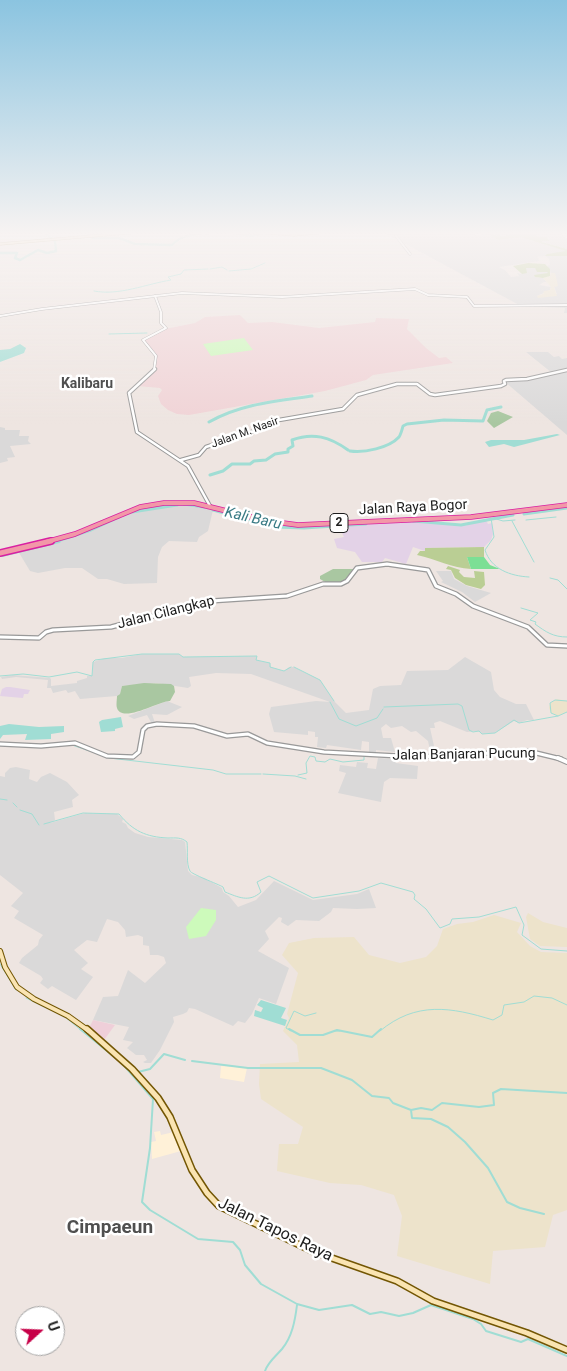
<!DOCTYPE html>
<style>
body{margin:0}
#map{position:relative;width:567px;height:1371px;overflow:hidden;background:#eee5e1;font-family:Roboto,sans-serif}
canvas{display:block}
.north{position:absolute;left:15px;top:1306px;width:50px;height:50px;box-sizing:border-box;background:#fff;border:1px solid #a4a4a4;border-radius:50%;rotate:70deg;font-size:14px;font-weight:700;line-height:20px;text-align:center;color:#1c1c1c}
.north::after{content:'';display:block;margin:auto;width:18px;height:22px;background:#c70048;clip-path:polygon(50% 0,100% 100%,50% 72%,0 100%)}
</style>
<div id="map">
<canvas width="567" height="1371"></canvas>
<div class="north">U</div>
</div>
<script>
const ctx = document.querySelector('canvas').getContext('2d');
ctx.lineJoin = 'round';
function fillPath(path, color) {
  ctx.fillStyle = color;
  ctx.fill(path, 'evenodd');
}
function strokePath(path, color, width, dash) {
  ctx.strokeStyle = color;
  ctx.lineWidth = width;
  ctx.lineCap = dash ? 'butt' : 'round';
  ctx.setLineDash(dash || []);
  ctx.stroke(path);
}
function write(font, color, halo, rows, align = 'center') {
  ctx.font = font + ' Roboto,sans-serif';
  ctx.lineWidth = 5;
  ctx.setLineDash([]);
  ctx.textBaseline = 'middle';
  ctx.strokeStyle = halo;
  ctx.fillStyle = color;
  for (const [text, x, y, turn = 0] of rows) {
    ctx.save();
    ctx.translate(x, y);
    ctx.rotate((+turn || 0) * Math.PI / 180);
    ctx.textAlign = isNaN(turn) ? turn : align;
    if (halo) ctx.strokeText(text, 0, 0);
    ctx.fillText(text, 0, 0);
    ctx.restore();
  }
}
fillPath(new Path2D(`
 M383,232H476L474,235L467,234L483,236L480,232H485L498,240L521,237L562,249L567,252L547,254L546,256H567V313H564L565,308L521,306ZM545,256L549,259L550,265L547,266L551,273H555L554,287L557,294L537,296L550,290L551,287L539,285L544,282H547L543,278L535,277L548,274V272L535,268H525L522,274L517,273L519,276L511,277L505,270L499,267L540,261L537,257Z
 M491,232H559L567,239V249L542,242L541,241L549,240L548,237H537L528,234L497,236Z
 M526,352H548L554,357L559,356L562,359L567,358V435L504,381L552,373Z
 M0,427L5,428V430H20L19,436H29L28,441L31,444L10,446L15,457L7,458L8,461L0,463Z
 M173,504L189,505L213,510L208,531L199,537L197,542L169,541L162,547L158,557L157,583L124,584L107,579H98L82,568H65L38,573L30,571L18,551L79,534L140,509Z
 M436,571H451L454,579L467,586L491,593L475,602L462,592L441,582L443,581Z
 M142,654H179L183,657L257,656L256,660L270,663L271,667L284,671L289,667H294L320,680L334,701L346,713L369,710L373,689L380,686L401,685L407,671L448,670L465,657L491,672L494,690L500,697L516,704H526L534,720H527L519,723L514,721L495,733L482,734L478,731L467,732L440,721L434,723L435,728H430L436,755H431L428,741L416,731L411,732L402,726L391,728L386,724L381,728L383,738H391L395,752L376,750V755L369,754V742L362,741L361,750L327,745L326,748L317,747L318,737H315V732L308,731V735L274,732L269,714L271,707L316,701L330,702L251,674L216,673L189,677L191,686L188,688L156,683L122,686L120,694L117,696L80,699L75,691L68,693L66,690L53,693L51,688H47L48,680L16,677L2,679L1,677L13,675L50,678L51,679V686L77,683V681L87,678V676H92L93,662L105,658H122Z
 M167,701L182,707L167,715L152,714L155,723L152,724L147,715L134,719L128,716Z
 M378,758L395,759L396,763L418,766L417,779L390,778L384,782L381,802L338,793L346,773L339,771L340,765L356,767L357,762L368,763L367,768L376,769Z
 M16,767L30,770L29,779L37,782L41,777L50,773L67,782L79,795L72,800L73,807L54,812L55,820L50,823L85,813L117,814L123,819L122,822L126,824L128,828L135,833L148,837L182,840L185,842L188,871L192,875L204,878L222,888L223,892L229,896L238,907L256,900L274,881L313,900L357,894L369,889L376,908L357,909L333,908L331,912L319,921L296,920L288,926L281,922L282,918L279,917L265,931L269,939L258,951L289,968L276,1004L259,998L252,1014L245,1023L238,1021L233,1026L195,1009L189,1008L187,1012L183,1014L173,1017L174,1022L160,1050L151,1063H145L143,1062L147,1060L144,1055H136L127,1048L133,1042L123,1040L129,1027L93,1020L103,997L118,996L128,970L145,983L166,963L164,957L158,955H150L149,946L143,945V937L138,935L126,937L125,930L118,922L107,919L97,942L87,940L74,950L88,963L81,969L93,977L76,1000L52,986L48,989L40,983L43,979L41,976L19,963L22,958L38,945L39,940L43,935L14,918L19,911L11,906L23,893L0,875V776L5,777V773L10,768Z`), '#dad9d9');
fillPath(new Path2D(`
 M93,1020L115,1025L104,1040L89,1028Z`), '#efcfd9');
fillPath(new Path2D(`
 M486,520L488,524L492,523L493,534L491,540L484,547L425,548V551L413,547L406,564L385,558L382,562H362L355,552L337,548L334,539L344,537L339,527L350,526L408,521L463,526Z
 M6,687H10L30,690L28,694H24L23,698L0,696L2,689Z`), '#e3d2e7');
fillPath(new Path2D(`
 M221,1066L247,1068L244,1082L220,1078Z
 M160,1131L161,1135L174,1132L181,1151L152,1159L151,1142L156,1141L154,1132Z`), '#fff1d8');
fillPath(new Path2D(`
 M240,315L248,323L272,322L319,328L375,322L376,318L409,319L407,329L426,348L439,358L446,357L453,363L373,375L366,380L325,391L189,415L177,414L168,410L161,404L158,396L162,390L160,388L137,386L155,370L157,355L144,340L165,329L195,323L205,317Z`), '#f0d3d6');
fillPath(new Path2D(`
 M551,273H555L557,281L558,286L554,287L557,296L538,298L537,296L543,294L544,291L550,290L551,287L543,278L550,276Z
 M557,699L567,701V712L558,716L551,713L549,708L550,703Z
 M528,913L543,922L567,928V947L540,946L530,939L526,917Z
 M494,915L521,923L517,932L530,946L541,952L567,953V1210L553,1215L545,1247L493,1251L490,1284L397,1256L402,1216L394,1195L361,1185L330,1183L277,1171L279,1144H298L303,1127L261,1099L259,1084L260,1064L299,1062L297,1045L283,1031L289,1018L287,1014L298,973L282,955L289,943L314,938L354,937L369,955L400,963L426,957L437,946L443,929L457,924L473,922Z`), '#ede3cb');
fillPath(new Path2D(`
 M485,232C491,232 495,236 500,236C512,235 523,233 533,233L538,237H547L549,241H542V242L567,249V256H545L547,254L566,251L521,237L498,240Z
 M528,263L545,264L550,269V276L543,278L535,277L534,275L548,273L547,272H537L535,268H526L527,273L522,274L513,266Z
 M484,547V557H467L471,569C452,568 436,559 417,555L420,551H425V548Z
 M448,566L460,570L459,572L464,577L475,578L474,571L484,572L485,585L481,589L466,585L455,578L451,570L446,569Z`), '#bace94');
fillPath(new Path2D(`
 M498,411L513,417L494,428L487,421L491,413Z
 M333,569H354L343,582L327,583L320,579V576Z
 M144,683L171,684L174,686L175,692L170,701C161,700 122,724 117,708C116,705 117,699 117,696L120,694L122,686Z`), '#a9c7a1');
fillPath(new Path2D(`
 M244,338L253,350L211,356L203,344Z
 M201,908L216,910V920L206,936L189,939L186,927Z`), '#cdfabb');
fillPath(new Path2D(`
 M467,557H484L490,565L500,569H471Z`), '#7cdf95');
fillPath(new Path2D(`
 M20,344L26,348L24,353L0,362V350L10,349Z
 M557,434L560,435L514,447L504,444L489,447L485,442L491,440H524Z
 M121,717L123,727L115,729V731L101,732L99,722L102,720Z
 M9,724L39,727L64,726V732L51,734V739L25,740L27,734L3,735L0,739V726Z
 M261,1000L286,1008L281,1018L287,1020L285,1026L254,1016L255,1010L261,1012L263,1008L257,1005Z`), '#a0ddd4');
strokePath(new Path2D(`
 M210,269L222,267L227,270
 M229,271L251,269L265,263
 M94,291C119,296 146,284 171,280L168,277L181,274L184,270L208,269
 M109,334L147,333
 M491,518L494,537L485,550C491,569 510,576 529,577
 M493,518L503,521L515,520
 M526,520L556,517
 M512,521L534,562
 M550,578L558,580L567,589
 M521,608L538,613L530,620L536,622L535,624C546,632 553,637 567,637
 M294,667L320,680L334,701
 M0,676L23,674L49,677L77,672L92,676L93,662L95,660L142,654H179L183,657L257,656L256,660L270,663V667L284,671L291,667
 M567,701L555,700L550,703L551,713L558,716L567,712
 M330,702L339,719L356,726L377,718L383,709
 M384,707L458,704L462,706L469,730L473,732L479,731L482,734L495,733L514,720L519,723L558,716
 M72,745L101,755
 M372,756L408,758
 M452,757L463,756
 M109,758L213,770L226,774H261
 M263,774L295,776L306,779
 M298,775L307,773L306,763L310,756L315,757L316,761L325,762L330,759L343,762L364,760V756
 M0,799L7,800
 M13,803L17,807
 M20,810L32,814L39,825
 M44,824L83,813L119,814C133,831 146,837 168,838C176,838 181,837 187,842C188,850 186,864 190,871C191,874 218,884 223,887L225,892C238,897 249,903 261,892L257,882L269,876L313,898L359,891L381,883L413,892L415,895L414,899L426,909L440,928L450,924L452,919L479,917L516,907L524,925L522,935L541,949L567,951
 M0,964L16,990
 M26,998L65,1017L82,1031
 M291,1031L286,1028L294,1011L305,1016L316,1013
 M335,1031H340
 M380,1031C416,1001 451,1007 493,1020L502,1015L504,1005L524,1002L534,996L552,998L567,1005`), '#a0ddd4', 1);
strokePath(new Path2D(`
 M80,1029L112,1055
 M289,1029L300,1035H323L337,1030L372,1037L381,1029
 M192,1061L248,1068H321L352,1080L372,1096L389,1098L393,1103L411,1110L412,1118L431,1119L448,1127L465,1142L488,1168L507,1202L520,1208L544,1214
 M121,1062L153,1099L150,1148L142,1202L150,1210L198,1239L233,1242L240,1250L245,1265L261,1284L297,1304L319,1310L352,1305L370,1314L381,1312L399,1316L413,1313L431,1305L473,1319L481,1324L486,1331L521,1342L528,1339L567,1356
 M138,1072L150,1069L164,1054L185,1060
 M411,1110L421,1108L432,1110L442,1103L479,1107L494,1105L493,1093L501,1089L567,1093
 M265,1371C268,1362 275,1357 282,1349C292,1337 295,1321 297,1305`), '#a0ddd4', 2);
strokePath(new Path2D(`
 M87,232L93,238H119L135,244L172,245C182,233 203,234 217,232
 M228,232L251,236L270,232
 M0,253H17L15,258L20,260L38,250L47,253L56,251L55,241L43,232`), '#a0ddd4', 2.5);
strokePath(new Path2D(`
 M209,422C240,404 276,401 312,396
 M350,451C364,453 389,448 399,437C401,434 402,430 403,426L407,424L444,420L483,421L487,410L501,407
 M210,475L223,471L232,464H250L254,461L266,460L275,454L288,452V449L293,446L292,440C313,432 330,437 348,450
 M184,504L204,507
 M213,510L276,527L304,528L366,524
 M132,512L177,505
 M524,514L567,508
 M413,521L461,525L513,515
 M54,542L91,530L119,517`), '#a0ddd4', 3);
strokePath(new Path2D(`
 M2,555L59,541`), '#a0ddd4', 4);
const tertiaryFar3 = new Path2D(`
 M393,232H395
 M396,236L410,254
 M0,316L42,309L182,293L282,297L415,289L428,295L467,297L474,306L567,305
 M154,370L156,356L143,340L166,328L161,323V312L155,296`);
const tertiaryFar2 = new Path2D(`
 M155,369L129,393L137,432L188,466L210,506
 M181,460L199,455L206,447L270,426L279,420L343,409L357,395L397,384H417L430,394L435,395L501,386L505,384L504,381L506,380L527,379L567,370`);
const tertiaryFar1 = new Path2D(`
 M0,637L39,638L46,632L53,630L111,627L211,601L287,596L323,584H341L347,581L357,568L387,564L428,570L436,586L456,594L473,606L528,627L547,645L567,646
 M0,744L41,746L75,743L107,756L133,757L139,752L143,730L147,726L157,724L194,726L227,736L248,734L267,743L324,752L417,757L528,751L561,759`);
const tertiary = new Path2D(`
 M558,758L567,762`);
const secondaryFar2 = new Path2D(`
 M257,232L294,235L325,232
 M0,244L138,232`);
const secondaryFar1 = new Path2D(`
 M0,951L5,967L17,987L34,999L68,1016L89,1031`);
const secondary = new Path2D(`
 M87,1029L132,1069L158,1098L170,1117L192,1170L207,1193L219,1206L312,1251L397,1281L433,1301L527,1333L567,1350`);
const trunkFar1 = new Path2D(`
 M46,542L75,534L140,507L164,503H194L268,521L298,525L471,517L567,505`);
const trunk = new Path2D(`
 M0,553L51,541`);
strokePath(tertiaryFar3, '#999', 3);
strokePath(tertiaryFar2, '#999', 4.5);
strokePath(tertiaryFar1, '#999', 5.5);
strokePath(tertiary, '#999', 6);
strokePath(secondaryFar2, '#735603', 3);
strokePath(secondaryFar1, '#735603', 6);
strokePath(secondary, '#735603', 8);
strokePath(trunkFar1, '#d920a2', 5.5);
strokePath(trunk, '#d920a2', 8);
strokePath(tertiaryFar3, '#fff', 2);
strokePath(tertiaryFar2, '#fff', 2.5);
strokePath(tertiaryFar1, '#fff', 3);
strokePath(tertiary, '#fff', 4);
strokePath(secondaryFar2, '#fae4b2', 2);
strokePath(secondaryFar1, '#fae4b2', 4);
strokePath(secondary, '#fae4b2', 5);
strokePath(trunkFar1, '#f298a8', 4);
strokePath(trunk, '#f298a8', 5);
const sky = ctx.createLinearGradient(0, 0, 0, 424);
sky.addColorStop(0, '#8bc4e0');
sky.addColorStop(0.55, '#f7f3f2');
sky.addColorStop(1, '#f7f3f200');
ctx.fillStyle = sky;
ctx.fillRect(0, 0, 567, 424);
write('11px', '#1c1c1c', '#fff', [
 ["Jalan M. Nasir",245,433,-20]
]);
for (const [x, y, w] of [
 [339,523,18]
]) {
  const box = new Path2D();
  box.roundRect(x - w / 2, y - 9.5, w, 19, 4);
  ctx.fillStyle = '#fff';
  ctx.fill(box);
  strokePath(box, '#1c1c1c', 1);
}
write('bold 12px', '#1c1c1c', null, [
 ["2",339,523]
]);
write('bold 14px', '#4f4f4f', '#fff', [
 ["Kalibaru",87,384]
]);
write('14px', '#1c1c1c', '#fff', [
 ["Jalan Raya Bogor",413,508,-3],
 ["Jalan Cilangkap",166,613,-14],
 ["Jalan Banjaran Pucung",464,755,-1]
]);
write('italic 15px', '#3a7b85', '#fff', [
 ["Kali Baru",253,519,13]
]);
write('16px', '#1c1c1c', '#fff', [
 ["Jalan Tapos Raya",275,1230,26]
]);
write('bold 19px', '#4f4f4f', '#fff', [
 ["Cimpaeun",110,1228]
]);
</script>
